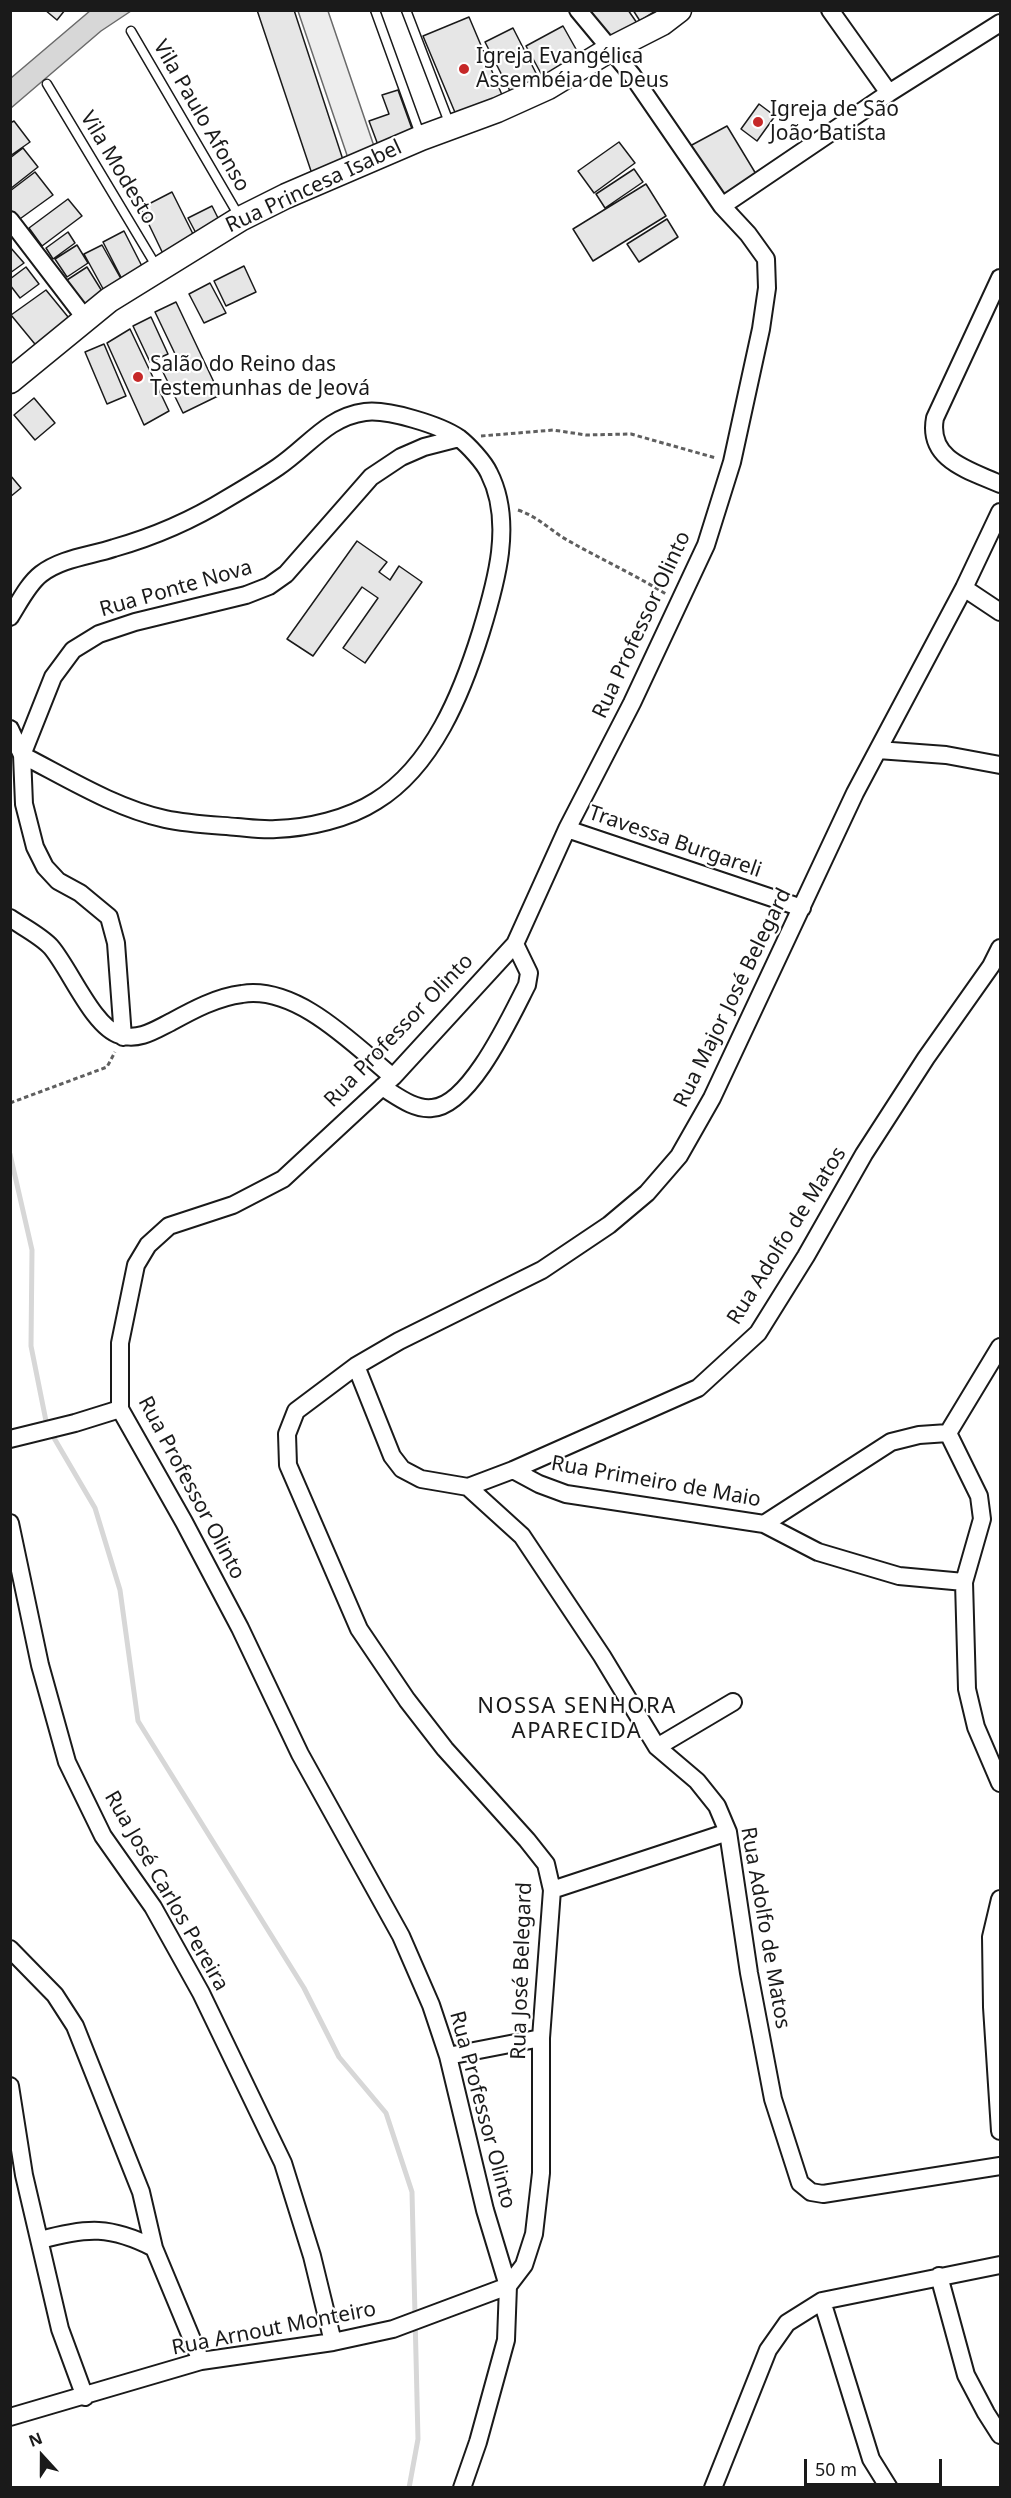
<!DOCTYPE html>
<meta charset="utf-8">
<style>
body{margin:0}
#map{position:relative;width:1011px;height:2498px;overflow:hidden;background:#fff;font-family:"Noto Sans",sans-serif}
canvas{display:block}
.frame{position:absolute;inset:0;border:12px solid #1a1a1a;pointer-events:none}
.north{position:absolute;left:12px;top:2426px;width:60px;height:60px;-webkit-text-stroke:4px #fff;paint-order:stroke;rotate:339deg;font-size:16px;font-weight:700;line-height:24px;text-align:center;color:#1a1a1a}
.north::after{content:'';display:block;margin:auto;width:21px;height:27px;background:#1a1a1a;clip-path:polygon(50% 0,100% 100%,50% 72%,0 100%)}
.scale{position:absolute;left:804px;top:2459px;width:138px;height:27px;box-sizing:border-box;border:3px solid #1a1a1a;border-top:0;padding-left:8px;font-size:18px;line-height:21px;white-space:nowrap;color:#1a1a1a;-webkit-text-stroke:4px #fff;paint-order:stroke}
</style>
<div id="map">
<canvas width="1011" height="2498"></canvas>
<div class="frame"></div>
<div class="north">N</div>
<div class="scale">50 m</div>
</div>
<script>
const ctx = document.querySelector('canvas').getContext('2d');
ctx.lineJoin = 'round';
function fillPath(path, color) {
  ctx.fillStyle = color;
  ctx.fill(path, 'evenodd');
}
function strokePath(path, color, width, dash) {
  ctx.strokeStyle = color;
  ctx.lineWidth = width;
  ctx.lineCap = dash ? 'butt' : 'round';
  ctx.setLineDash(dash || []);
  ctx.stroke(path);
}
function write(font, color, halo, rows, align = 'center') {
  ctx.font = font + ' "Noto Sans",sans-serif';
  ctx.lineWidth = 4.5;
  ctx.setLineDash([]);
  ctx.textBaseline = 'middle';
  ctx.strokeStyle = halo;
  ctx.fillStyle = color;
  for (const [text, x, y, turn = 0] of rows) {
    ctx.save();
    ctx.translate(x, y);
    ctx.rotate((+turn || 0) * Math.PI / 180);
    ctx.textAlign = isNaN(turn) ? turn : align;
    if (halo) ctx.strokeText(text, 0, 0);
    ctx.fillText(text, 0, 0);
    ctx.restore();
  }
}
const built = new Path2D(`
 M298,11H328L377,155L350,164Z`);
fillPath(built, '#ededed');
strokePath(built, '#6a6a6a', 1.5);
const water = new Path2D(`
 M91,10L131,11L101,31L11,108V78Z`);
fillPath(water, '#d7d7d7');
strokePath(water, '#6a6a6a', 1.5);
strokePath(new Path2D(`
 M10,1154L32,1250L31,1346L47,1426L95,1508L120,1590L138,1721L304,1988L339,2057L386,2113L412,2192L418,2439L409,2488`), '#d7d7d7', 5);
const building = new Path2D(`
 M45,10H65L57,20Z
 M257,10H294L345,166L313,177Z
 M590,10H628L637,23L611,41Z
 M633,10H657L640,21Z
 M469,17L505,102L459,122L423,36Z
 M563,26L581,58L544,79L526,46Z
 M513,28L540,81L512,95L485,42Z
 M398,90L416,140L381,153L369,121L389,114L382,95Z
 M759,104L775,116L757,141L741,129Z
 M14,121L30,142L10,156V123Z
 M727,126L756,174L722,199L690,146Z
 M619,142L635,163L594,193L578,171Z
 M23,148L38,167L10,189V158Z
 M634,169L643,182L605,208L596,194Z
 M35,172L53,195L17,221L10,214V191Z
 M646,184L666,216L593,261L573,229Z
 M172,192L197,242L166,260L141,208Z
 M68,199L82,216L42,246L29,228Z
 M212,206L222,226L198,237L188,218Z
 M667,219L678,237L639,262L627,244Z
 M124,231L147,276L126,287L103,242Z
 M68,232L75,243L53,259L46,248Z
 M77,245L88,263L67,277L55,259Z
 M102,245L125,286L107,296L84,254Z
 M10,247L24,263L10,273Z
 M244,266L256,292L226,306L214,281Z
 M26,267L39,284L20,298L10,285V279Z
 M87,267L105,296L85,309L67,280Z
 M210,283L226,313L204,323L189,294Z
 M46,290L73,323L39,349L11,315Z
 M176,302L220,395L183,413L160,366L177,358L155,312Z
 M151,317L168,354L150,362L133,326Z
 M130,329L169,411L144,425L107,343Z
 M104,344L126,396L107,404L85,352Z
 M34,398L55,423L35,440L14,415Z
 M10,475L21,488L10,497Z
 M357,541L387,562L379,572L390,580L399,566L422,582L365,663L343,648L378,598L362,587L313,656L287,639Z`);
fillPath(building, '#e6e6e6');
strokePath(building, '#1a1a1a', 1.5);
const service = new Path2D(`
 M375,10L421,137
 M406,10L450,125
 M131,31L239,216
 M47,84L158,269`);
const minor = new Path2D(`
 M830,10L889,93
 M722,206L889,93L1000,23
 M10,220L85,318
 M1000,278L935,418C927,460 969,470 1000,484
 M964,588L1000,612
 M10,617C19,603 28,584 41,574C62,558 90,556 114,548C153,537 194,519 228,498C245,488 262,478 278,467C308,447 327,417 365,412C388,409 440,425 459,438C468,445 484,462 489,473C514,522 496,583 481,632C462,693 433,766 376,801C348,819 308,828 276,829C263,830 249,828 237,827C213,825 188,824 165,819C115,808 67,778 22,755L10,729
 M878,750L946,755L1000,765
 M567,829L802,908
 M10,918C23,927 41,936 51,947C70,969 93,1027 120,1035C139,1041 155,1030 171,1022C193,1010 217,997 242,994C297,985 354,1045 393,1077
 M123,1037L116,943L109,917L80,893L58,881L45,867L35,847L24,804L22,755L53,677L73,650L99,634L135,622L246,595L269,586L286,574L371,477L401,457L424,447L459,438
 M382,1087C397,1096 414,1110 432,1108C470,1106 511,1016 527,985L529,973L515,944
 M356,1366L392,1456L402,1469L421,1479L468,1487L513,1470L698,1388L758,1333L806,1256L864,1154L926,1058L991,966L1000,948
 M948,1433L979,1496L982,1519L964,1582L967,1689L976,1727L1000,1783
 M948,1433L1000,1347
 M10,1439L75,1423L120,1409
 M513,1470L539,1484L566,1494L764,1524L818,1552L899,1576L964,1582
 M468,1487L522,1536L602,1656L657,1747L697,1781L717,1806L728,1832L749,1973L773,2099L800,2183L811,2192L823,2194L1000,2166
 M10,1523L40,1665L67,1762L103,1836L153,1907L201,1993L283,2163L312,2256L333,2342
 M764,1524L891,1442L919,1435L948,1433
 M657,1747L733,1702
 M552,1890L728,1832
 M1000,1899L991,1937L992,2007L1000,2131
 M10,1949L55,1995L75,2026L141,2192L154,2248L201,2361
 M448,2056L541,2038
 M10,2086L24,2175L60,2329L85,2397
 M41,2240C87,2227 111,2226 154,2248
 M939,2276L966,2375L986,2413L1000,2435
 M508,2286L524,2265L534,2234L541,2173V2038L552,1890L546,1864L527,1840L445,1749L407,1700L359,1629L288,1465L287,1434L296,1411L356,1366L399,1341L542,1270L609,1225L647,1193L679,1156L712,1098L855,793L964,588L1000,512
 M822,2301L871,2459L889,2488
 M10,2417L201,2361L333,2342L393,2329L508,2286
 M462,2488L478,2442L506,2340L508,2286L485,2210L448,2056L431,2005L401,1936L300,1754L240,1628L184,1522L120,1409V1343L136,1265L148,1245L169,1226L233,1205L283,1179L393,1077L515,944L567,829L632,703L706,545L732,462L761,329L767,288L766,259L748,234L722,206L632,75L578,10
 M713,2488L768,2350L787,2323L822,2301L1000,2265`);
const secondary = new Path2D(`
 M10,381L109,300L240,219L286,196L421,138L497,110L548,87L609,50L662,23L679,10`);
strokePath(service, '#1a1a1a', 11);
strokePath(minor, '#1a1a1a', 20);
strokePath(secondary, '#1a1a1a', 27);
strokePath(new Path2D(`
 M481,436L553,430L586,435L631,434L716,458
 M518,510C536,516 547,527 562,537C596,557 632,573 666,594
 M10,1103L107,1067L115,1052`), '#5f5f5f', 3, [4.5, 3]);
strokePath(service, '#fff', 8);
strokePath(minor, '#fff', 16);
strokePath(secondary, '#fff', 24);
for (const [x, y, r, color] of [
 [464,69,6,"#c62828"],
 [758,122,6,"#c62828"],
 [138,377,6,"#c62828"]
]) {
  const dot = new Path2D();
  dot.arc(x, y, r, 0, 2 * Math.PI);
  ctx.fillStyle = color;
  ctx.fill(dot);
  strokePath(dot, '#fff', 2);
}
write('21px', '#1a1a1a', '#fff', [
 ["Igreja Evangélica",476,57],
 ["Assembéia de Deus",476,81],
 ["Igreja de São",770,110],
 ["João Batista",770,134],
 ["Salão do Reino das",150,365],
 ["Testemunhas de Jeová",150,389]
], 'left');
write('21px', '#1a1a1a', '#fff', [
 ["Vila Paulo Afonso",201,116,60],
 ["Vila Modesto",118,168,59],
 ["Rua Princesa Isabel",314,187,-25],
 ["Rua Ponte Nova",176,589,-16],
 ["Rua Professor Olinto",642,625,-65],
 ["Travessa Burgareli",675,842,19],
 ["Rua Major José Belegard",733,998,-64],
 ["Rua Professor Olinto",399,1031,-46],
 ["Rua Adolfo de Matos",787,1236,-58],
 ["Rua Primeiro de Maio",656,1482,10],
 ["Rua Professor Olinto",191,1488,62],
 ["Rua José Carlos Pereira",166,1891,60],
 ["Rua Adolfo de Matos",765,1928,80],
 ["Rua José Belegard",522,1971,-88],
 ["Rua Professor Olinto",482,2110,75],
 ["Rua Arnout Monteiro",274,2329,-11]
]);
ctx.letterSpacing = '1.5px';
write('22px', '#1a1a1a', '#fff', [
 ["NOSSA SENHORA",577,1707],
 ["APARECIDA",577,1732]
]);
ctx.letterSpacing = '0px';
</script>
